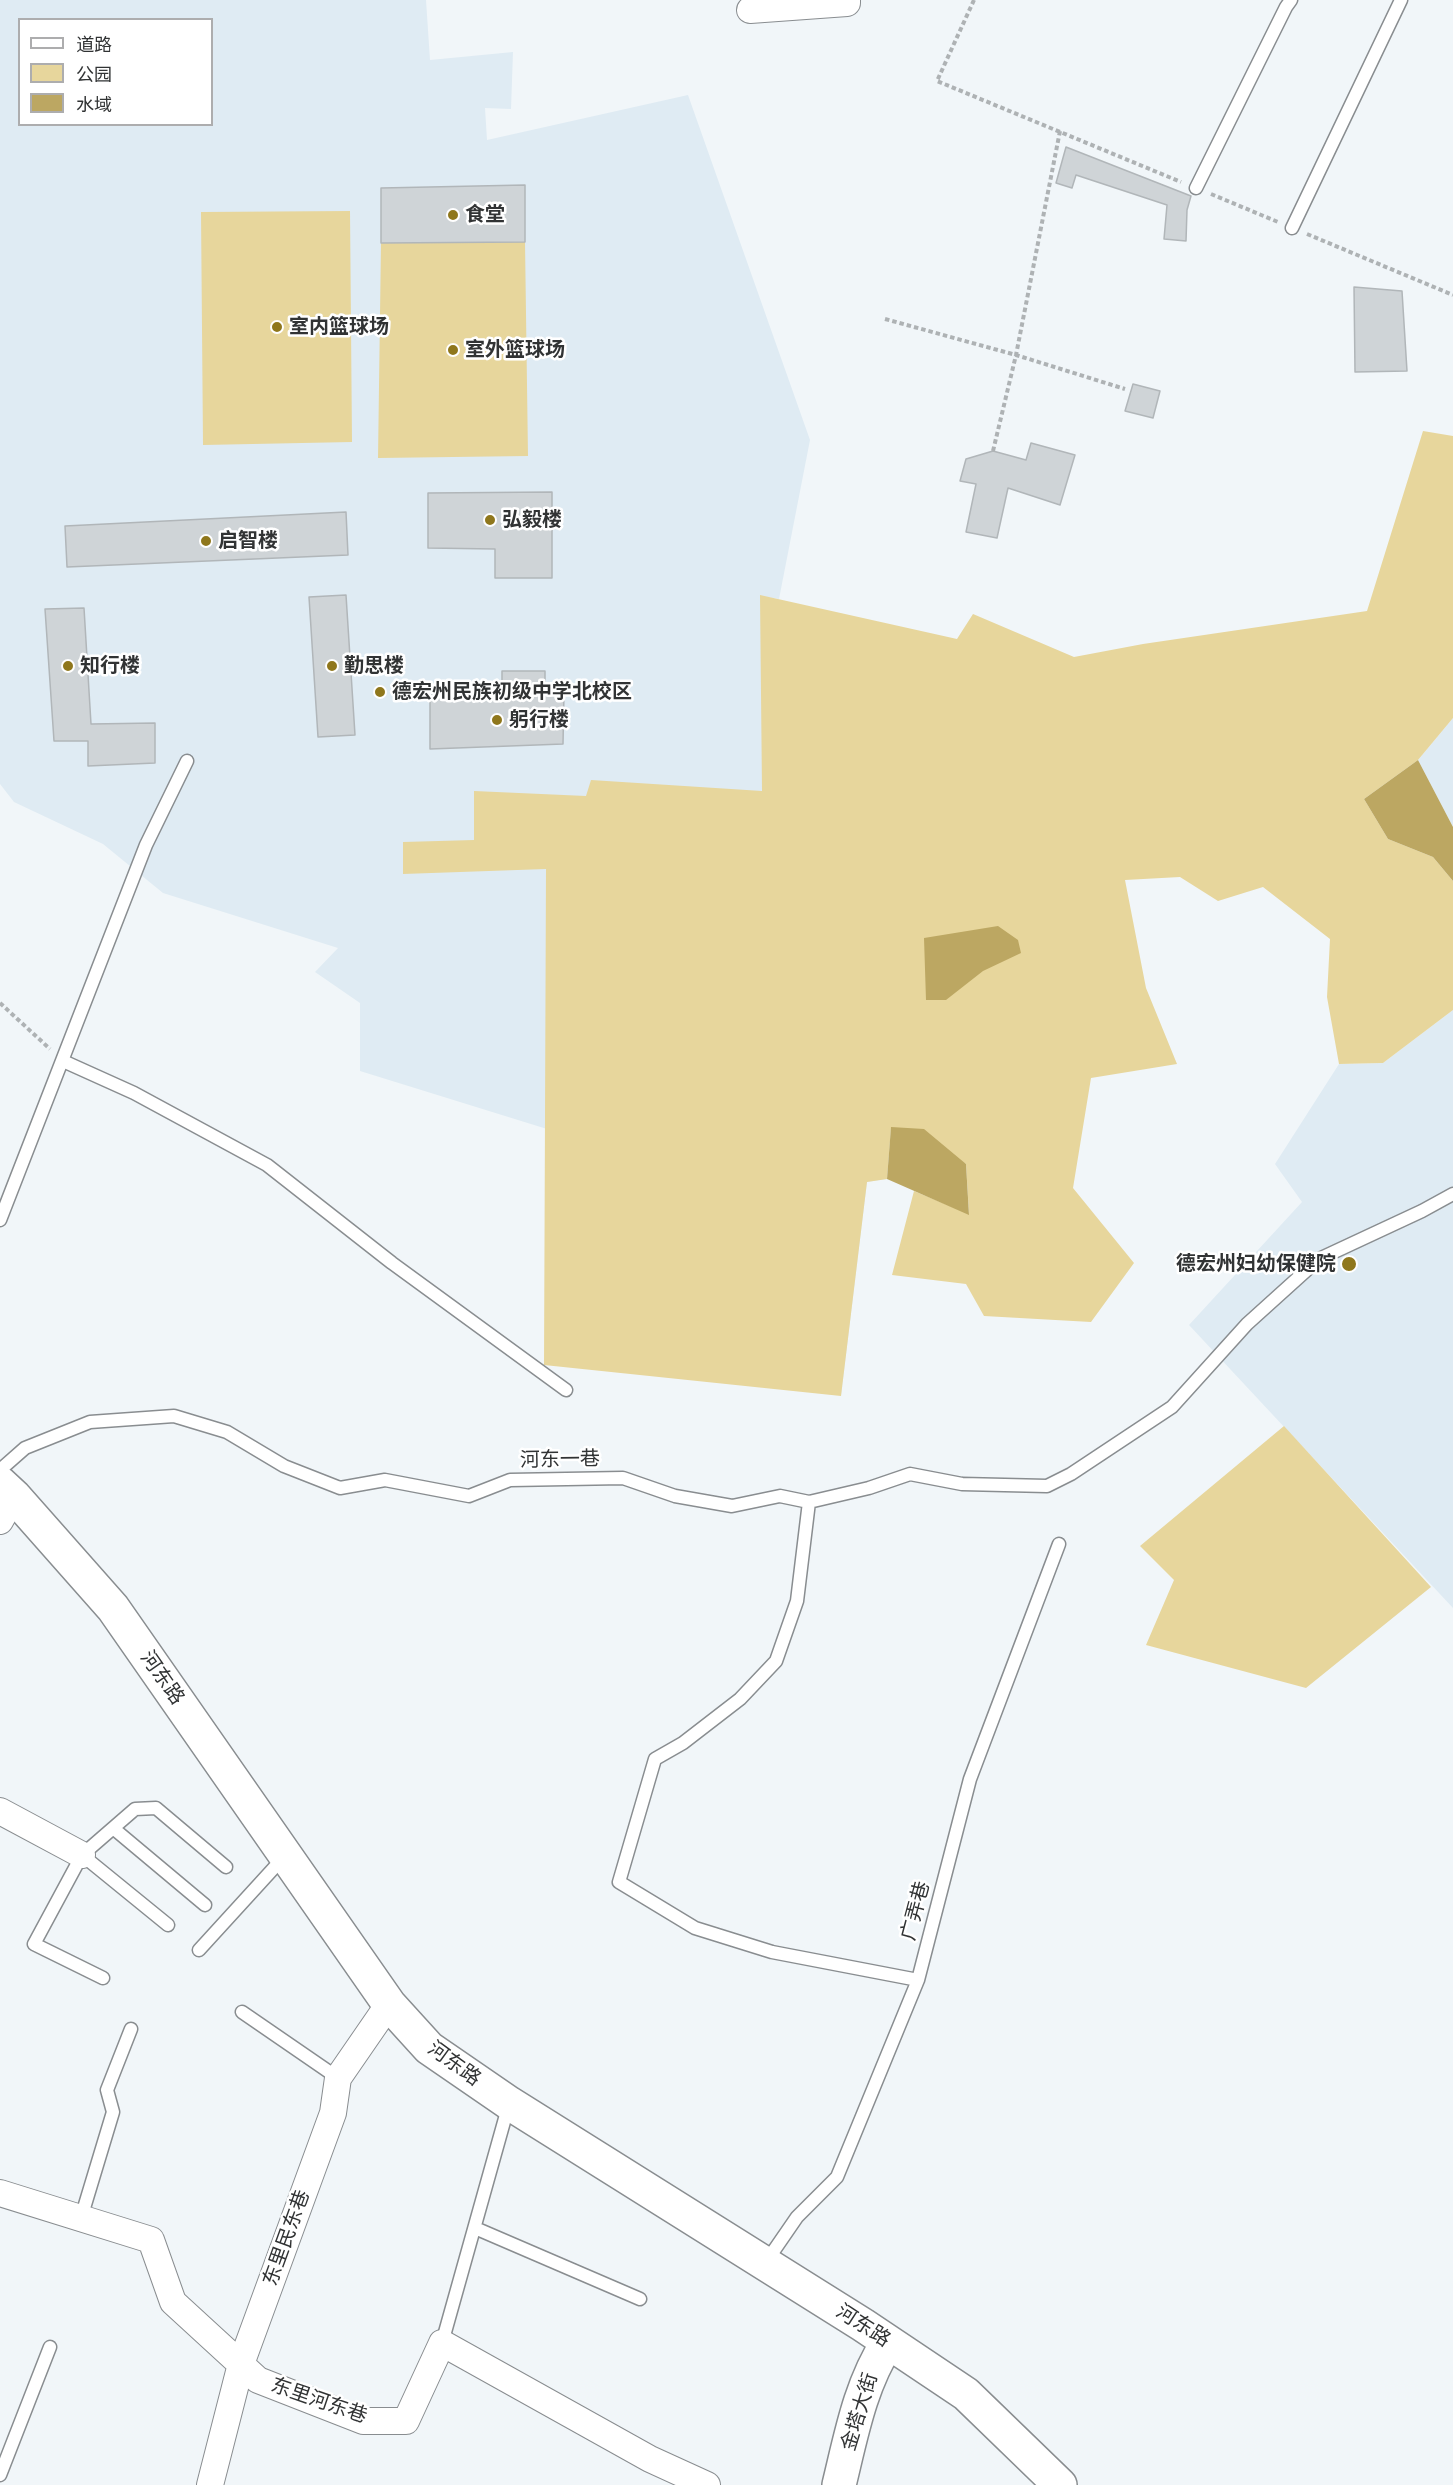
<!DOCTYPE html>
<meta charset="utf-8">
<style>
body{margin:0}
#map{position:relative;width:1453px;height:2485px;overflow:hidden;background:#f1f6f9;font-family:"Noto Sans","Noto Sans SC",sans-serif}
canvas{display:block}
.legend{position:absolute;left:18px;top:18px;width:195px;height:108px;box-sizing:border-box;background:#fff;border:2px solid #adadae;margin:0;padding:8px 10px;list-style:none;font-size:18px;color:#313334}
.legend li{display:flex;align-items:center;gap:12px;height:30px}
.legend b{width:30px;border:2px solid #adadae}
</style>
<div id="map">
<canvas width="1453" height="2485"></canvas>
<ul class="legend">
<li><b style="height:8px;background:#fff"></b>道路</li>
<li><b style="height:16px;background:#e7d69c"></b>公园</li>
<li><b style="height:16px;background:#bca762"></b>水域</li>
</ul>
</div>
<script>
const ctx = document.querySelector('canvas').getContext('2d');
ctx.lineJoin = 'round';
function fillPath(path, color) {
  ctx.fillStyle = color;
  ctx.fill(path, 'evenodd');
}
function strokePath(path, color, width, dash) {
  ctx.strokeStyle = color;
  ctx.lineWidth = width;
  ctx.lineCap = dash ? 'butt' : 'round';
  ctx.setLineDash(dash || []);
  ctx.stroke(path);
}
function write(font, color, halo, rows, align = 'center') {
  ctx.font = font + ' "Noto Sans","Noto Sans SC",sans-serif';
  ctx.lineWidth = 5;
  ctx.setLineDash([]);
  ctx.textBaseline = 'middle';
  ctx.strokeStyle = halo;
  ctx.fillStyle = color;
  for (const [text, x, y, turn = 0] of rows) {
    ctx.save();
    ctx.translate(x, y);
    ctx.rotate((+turn || 0) * Math.PI / 180);
    ctx.textAlign = isNaN(turn) ? turn : align;
    if (halo) ctx.strokeText(text, 0, 0);
    ctx.fillText(text, 0, 0);
    ctx.restore();
  }
}
fillPath(new Path2D(`
 M0,0H426L430,60L513,52L511,109L485,108L487,140L688,95L810,440L779,599L760,596L906,920L887,1179L867,1182L841,1396L547,1129L360,1071V1003L315,972L338,948L163,893L103,844L14,802L0,784ZM20,20H212V124H20Z
 M1453,718V827L1418,760Z
 M1453,1010V1608L1189,1325L1302,1202L1275,1164L1339,1064L1383,1063Z`), '#dfebf3');
fillPath(new Path2D(`
 M350,211L352,442L203,445L201,212Z
 M525,242L528,456L378,458L381,243Z
 M1423,431L1453,436V718L1418,760L1364,799L1388,839L1433,857L1453,881V1010L1383,1063L1339,1064L1327,997L1330,939L1263,887L1218,901L1180,877L1125,880L1146,988L1177,1064L1091,1078L1073,1188L1134,1263L1091,1322L984,1316L966,1284L892,1275L914,1191L969,1214L966,1164L891,1128L887,1179L867,1182L841,1396L544,1365L546,869L403,874V842L474,840V791L586,796L591,780L762,791L760,595L957,639L973,614L1074,657L1143,644L1367,611Z
 M1284,1426L1431,1587L1306,1688L1146,1645L1174,1580L1140,1546Z`), '#e7d69c');
fillPath(new Path2D(`
 M1418,760L1453,827V881L1433,857L1388,839L1364,799Z
 M998,926L1018,940L1021,953L983,971L946,1000H926L924,938Z
 M891,1127L924,1129L966,1164L969,1215L887,1179Z`), '#bca762');
const building = new Path2D(`
 M1066,147L1191,196L1187,210L1186,241L1164,239L1167,205L1076,175L1072,188L1056,183Z
 M525,185V242L381,243V188Z
 M1354,287L1402,291L1407,371L1355,372Z
 M1133,384L1160,391L1153,418L1125,411Z
 M1031,443L1075,455L1060,505L1008,488L997,538L966,532L976,484L960,481L966,459L993,451L1026,460Z
 M552,492V578H495V549L428,548V493Z
 M346,512L348,555L67,567L65,526Z
 M346,595L355,735L318,737L309,597Z
 M84,608L91,724L155,723V763L88,766V741H54L45,609Z
 M502,671H545V693L564,692L563,744L430,749V695H502Z`);
fillPath(building, '#cfd4d7');
strokePath(building, '#b1b6b9', 1.5);
const service = new Path2D(`
 M1196,188L1286,7L1291,0
 M1292,228L1401,0
 M63,1061L134,1093L267,1165L392,1263L566,1390
 M0,1220L146,845L187,761
 M0,1470L25,1448L90,1422L174,1416L227,1432L284,1466L340,1488L385,1480L469,1496L510,1480L623,1478L675,1496L732,1506L780,1496L809,1502L869,1488L910,1474L962,1484L1047,1486L1071,1474L1172,1407L1247,1324L1319,1259L1422,1211L1453,1194
 M809,1502L797,1601L776,1661L740,1699L683,1743L655,1759L619,1882L695,1928L772,1952L918,1980
 M113,1828L205,1905
 M82,1855L168,1925
 M199,1950L283,1858
 M103,1978L34,1944L82,1855L135,1809L156,1808L226,1867
 M242,2012L338,2078
 M81,2218L113,2112L107,2090L131,2029
 M475,2228L640,2299
 M766,2262L797,2217L837,2177L918,1980L970,1779L1059,1544
 M442,2343L509,2104
 M0,2475L50,2347`);
const minor = new Path2D(`
 M750,10L847,3V0
 M0,1521L14,1496
 M0,1811L82,1855
 M0,2193L151,2240L173,2302L258,2380L363,2421H406L442,2343L650,2459L707,2485
 M210,2485L241,2364L333,2113L338,2078L389,2004`);
const secondary = new Path2D(`
 M0,1483L14,1496L113,1608L389,2004L429,2048L509,2103L863,2325L966,2394L1060,2485
 M839,2485C851,2436 860,2385 888,2342`);
strokePath(service, '#898d90', 15);
strokePath(minor, '#898d90', 28);
strokePath(secondary, '#898d90', 36);
strokePath(new Path2D(`
 M974,0L937,81L1181,182
 M1211,194L1278,222
 M1307,234L1453,295
 M885,319L1016,355L1125,389
 M993,451L1016,355L1060,131
 M0,1003L50,1049`), '#aeb2b4', 4, [4.5, 3]);
strokePath(service, '#fff', 12);
strokePath(minor, '#fff', 26);
strokePath(secondary, '#fff', 33);
for (const [x, y, r, color] of [
 [453,215,6,"#8f771c"],
 [277,327,6,"#8f771c"],
 [453,350,6,"#8f771c"],
 [490,520,6,"#8f771c"],
 [206,541,6,"#8f771c"],
 [68,666,6,"#8f771c"],
 [332,666,6,"#8f771c"],
 [380,692,6,"#8f771c"],
 [497,720,6,"#8f771c"],
 [1349,1264,8,"#8f771c"]
]) {
  const dot = new Path2D();
  dot.arc(x, y, r, 0, 2 * Math.PI);
  ctx.fillStyle = color;
  ctx.fill(dot);
  strokePath(dot, '#fff', 2);
}
write('bold 20px', '#313334', '#fff', [
 ["食堂",465,215],
 ["室内篮球场",289,327],
 ["室外篮球场",465,350],
 ["弘毅楼",502,520],
 ["启智楼",218,541],
 ["知行楼",80,666],
 ["勤思楼",344,666],
 ["德宏州民族初级中学北校区",392,692],
 ["躬行楼",509,720],
 ["德宏州妇幼保健院",1336,1264,"right"]
], 'left');
write('20px', '#313334', '#fff', [
 ["河东一巷",560,1460,-1],
 ["河东路",162,1678,55],
 ["广弄巷",916,1911,-75],
 ["河东路",454,2064,36],
 ["东里民东巷",287,2238,-70],
 ["河东路",863,2326,33],
 ["东里河东巷",319,2401,19],
 ["金塔大街",860,2412,-73]
]);
</script>
